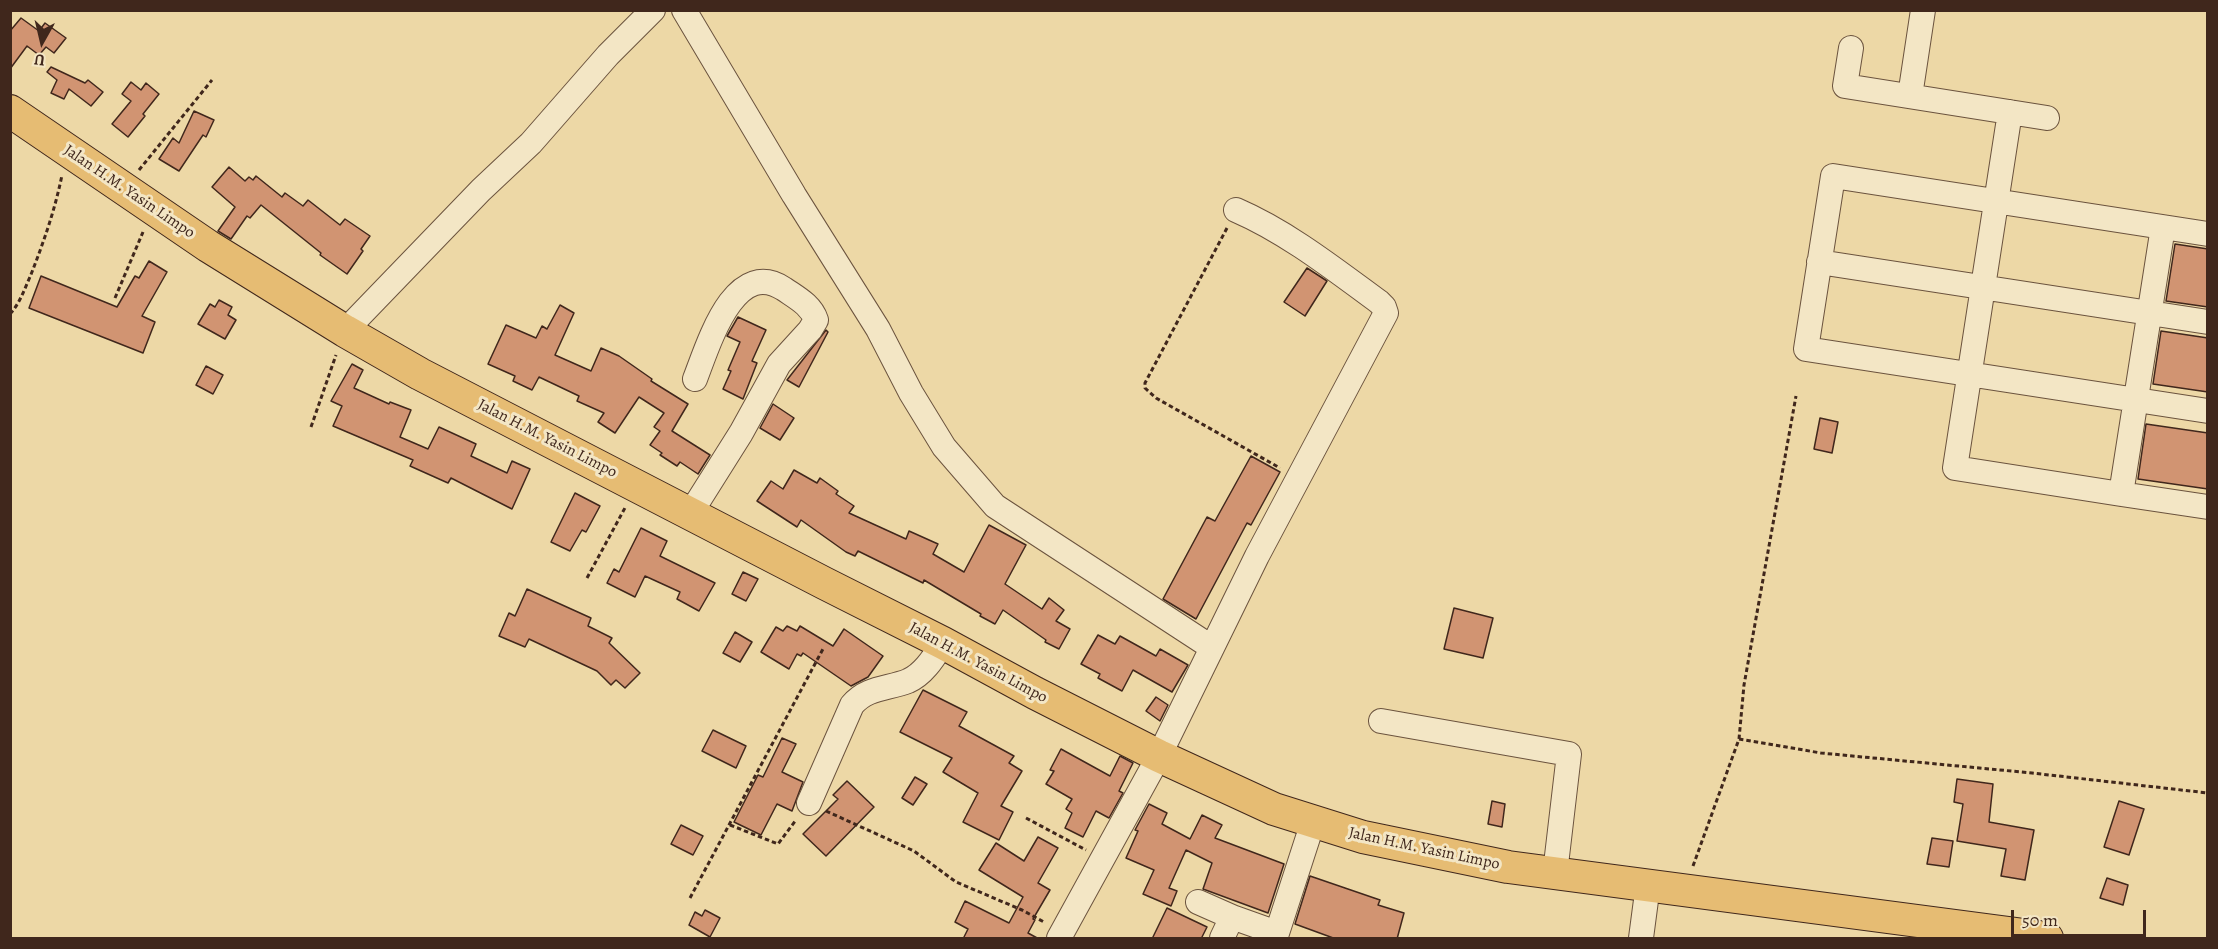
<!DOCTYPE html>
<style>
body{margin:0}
#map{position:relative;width:2218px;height:949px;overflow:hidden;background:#edd8a6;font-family:Alegreya,serif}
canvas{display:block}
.frame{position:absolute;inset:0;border:12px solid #40271c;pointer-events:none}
.north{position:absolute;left:12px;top:12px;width:60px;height:60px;-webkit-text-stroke:4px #f3e6c5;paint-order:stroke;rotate:188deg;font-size:16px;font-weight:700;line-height:24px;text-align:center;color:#40271c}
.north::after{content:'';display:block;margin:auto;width:21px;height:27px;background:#40271c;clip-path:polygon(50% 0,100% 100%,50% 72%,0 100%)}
.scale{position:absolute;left:2011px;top:910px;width:135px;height:27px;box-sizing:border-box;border:3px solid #40271c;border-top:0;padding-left:8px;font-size:18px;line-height:21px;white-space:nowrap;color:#40271c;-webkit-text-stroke:4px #f3e6c5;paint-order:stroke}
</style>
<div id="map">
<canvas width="2218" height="949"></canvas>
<div class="frame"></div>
<div class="north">U</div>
<div class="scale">50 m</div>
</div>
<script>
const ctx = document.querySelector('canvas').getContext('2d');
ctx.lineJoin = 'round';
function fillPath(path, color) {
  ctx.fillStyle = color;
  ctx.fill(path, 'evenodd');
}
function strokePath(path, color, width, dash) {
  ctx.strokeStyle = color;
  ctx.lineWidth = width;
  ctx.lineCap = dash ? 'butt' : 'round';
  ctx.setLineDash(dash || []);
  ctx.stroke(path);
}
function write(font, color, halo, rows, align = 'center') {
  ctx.font = font + ' Alegreya,serif';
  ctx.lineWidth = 6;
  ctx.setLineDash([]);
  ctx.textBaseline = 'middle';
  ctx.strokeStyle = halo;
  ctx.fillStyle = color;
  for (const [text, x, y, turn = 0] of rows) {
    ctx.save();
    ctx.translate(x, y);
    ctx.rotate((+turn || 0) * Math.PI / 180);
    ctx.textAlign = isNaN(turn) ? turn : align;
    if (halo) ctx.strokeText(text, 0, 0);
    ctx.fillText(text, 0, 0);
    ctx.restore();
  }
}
const building = new Path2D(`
 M21,18L39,31L45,23L66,38L54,53L46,47L39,55L27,46L10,69V31Z
 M51,67L85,83L88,80L103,92L91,106L69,89L64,99L51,93L57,80L47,72Z
 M131,82L141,90L146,83L159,94L143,114L145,116L128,137L112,124L131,101L122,94Z
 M194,111L214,120L206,137L203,135L179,171L159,159L173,138L179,143Z
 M229,167L245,181L249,177L253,180L256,176L282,197L285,193L303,206L308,200L340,225L345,219L370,236L361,249L363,251L347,274L320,255L321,253L261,205L250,218L247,216L231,239L218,231L235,207L212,187Z
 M2175,244L2208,249V307L2166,301Z
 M149,261L167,272L142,316L155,322L143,353L29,308L41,276L117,307L135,276L139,278Z
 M1307,268L1327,281L1305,316L1284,302Z
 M219,300L232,307L228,315L236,320L225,339L198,324L210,304L215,307Z
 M560,305L574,313L555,355L591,371L601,348L619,356L652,379L651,381L688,404L672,431L710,455L698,474L680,462L677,466L660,455L662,453L650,445L660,431L654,427L664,413L639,397L615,433L598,422L604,413L577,401L579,396L539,377L532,390L513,381L515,376L488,364L506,325L536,338L542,326L547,329Z
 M738,317L766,330L752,361L757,363L743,399L723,389L731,371L728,370L740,342L727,336Z
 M826,330L828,332L799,387L787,380Z
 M2161,331L2208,338V392L2153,384Z
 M352,364L363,370L354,388L389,404L390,402L411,410L400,437L428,449L439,427L476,444L471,456L507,473L512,461L530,469L512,509L451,478L448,483L410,466L413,460L333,426L342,406L331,401Z
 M206,366L223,375L213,394L196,385Z
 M773,404L794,418L780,440L760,428Z
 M1820,418L1838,422L1832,453L1814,449Z
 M2146,424L2208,433V489L2138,479Z
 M1251,456L1280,472L1251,525L1247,523L1196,619L1163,599L1207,517L1215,521Z
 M794,470L817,483L820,478L838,491L836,494L854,506L849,513L906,539L909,531L938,544L933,554L964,572L989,525L1026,545L1005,584L1042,609L1049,598L1064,610L1056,621L1070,629L1059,649L1045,642L1046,640L1003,610L995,624L980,616L981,614L924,580L923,583L858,551L855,556L846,552L801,520L797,527L757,501L771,481L783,489Z
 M575,493L600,506L586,532L582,530L570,551L551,542Z
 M641,528L667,541L660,556L715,583L699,611L677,599L680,592L645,576L635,597L607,583L614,569L619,572Z
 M743,572L758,579L746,601L732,594Z
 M527,589L591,618L588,626L612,638L609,643L640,673L625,688L616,680L611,685L597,671L529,639L525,647L499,636L509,613L515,616Z
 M1454,608L1493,618L1483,658L1444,649Z
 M787,626L797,631L800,626L833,646L844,629L883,656L868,677L851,686L803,653L801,656L797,654L789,669L761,652L776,627L783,631Z
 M735,632L752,642L740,662L723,653Z
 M1098,635L1115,644L1120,636L1156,656L1160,649L1188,665L1172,692L1133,670L1122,691L1098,678L1100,674L1081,664Z
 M923,690L967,712L959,726L1014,756L1009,763L1022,771L1001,806L1013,812L999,840L963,822L978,793L943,772L952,758L900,732Z
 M1156,697L1168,705L1160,721L1146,711Z
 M713,730L746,746L736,768L702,751Z
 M782,738L796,744L782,772L803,782L792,811L777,804L761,835L734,822L758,775L763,777Z
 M1061,749L1110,776L1120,756L1133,763L1119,791L1123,793L1109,818L1096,811L1083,837L1065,828L1072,813L1066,809L1072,799L1046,784L1054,771L1050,770Z
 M915,777L927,784L913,805L902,798Z
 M1957,779L1993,784L1989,822L2034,830L2025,880L2001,876L2006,849L1957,841L1963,804L1954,802Z
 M847,781L874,807L826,856L803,834L838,799L833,795Z
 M1492,801L1505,804L1502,827L1488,824Z
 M2119,801L2144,809L2129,855L2104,847Z
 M1149,804L1167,813L1162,824L1190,839L1202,815L1222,825L1215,838L1284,864L1268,913L1203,889L1212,863L1186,850L1169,888L1177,891L1171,906L1143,894L1154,870L1126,858L1138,831L1135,830Z
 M681,825L703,836L693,855L671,844Z
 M1038,837L1058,848L1038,883L1050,890L1033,919L1035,920L1028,933L1039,939H963L968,929L955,922L965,901L1009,923L1023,897L979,870L996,843L1024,861Z
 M1932,838L1953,841L1949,867L1927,864Z
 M1310,876L1380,900L1378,905L1404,913L1397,939H1336L1295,924Z
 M2107,878L2128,885L2123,905L2100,898Z
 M1167,908L1207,927L1201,939H1152Z
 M705,910L720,918L710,937L689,925L695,912L702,916Z`);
fillPath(building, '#d19472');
strokePath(building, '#40271c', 1.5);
const minor = new Path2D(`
 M684,10L794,195L878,329L911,393L944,447L995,506L1211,647
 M1851,48L1845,86L2047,118
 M1910,96L1923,10
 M2010,112L1955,468L2121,494
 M2163,227L2121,494L2208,507
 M2208,234L1833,176L1806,349L2208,411
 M1819,262L2208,322
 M345,331L481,190L531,143L608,55L653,10
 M690,514L741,433L779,364L810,330L816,320C811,305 797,298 784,289C734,256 708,346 695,379
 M1381,721L1569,754L1555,873
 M809,803L852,705C867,687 888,689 908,681C924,674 934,657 943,643
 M1198,902L1232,917
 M1059,938L1159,756L1257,556L1386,313L1384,307L1379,302C1334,269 1287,232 1236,210
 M1222,938L1232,917L1277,933L1313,822
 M1641,938L1648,885`);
const major = new Path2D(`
 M10,111L208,246L345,331L420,374L824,583L943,643L1035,693L1159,756L1274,809L1363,837L1508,867L2047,938`);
strokePath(minor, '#6b533e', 26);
strokePath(major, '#40271c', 34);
strokePath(new Path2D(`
 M139,170L212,80
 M1227,228L1145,383V388L1156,398L1280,468
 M115,298L143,232
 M10,314C20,303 24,290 30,277C43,244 55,210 62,175
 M311,427L336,355
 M587,578L626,506
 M1739,739L1744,685L1796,396
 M826,811L914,851L956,882L1022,910L1044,922
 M1026,818L1086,850
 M730,825L778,844L796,820
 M1693,866L1739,739L1821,753L2032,773L2208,793
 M690,898L824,647`), '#40271c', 3, [4.5, 3]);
strokePath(minor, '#f3e6c5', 24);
strokePath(major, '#e6bc73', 32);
write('16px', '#40271c', '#f3e6c5', [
 ["Jalan H.M. Yasin Limpo",129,192,34],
 ["Jalan H.M. Yasin Limpo",547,439,27],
 ["Jalan H.M. Yasin Limpo",978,663,28],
 ["Jalan H.M. Yasin Limpo",1424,849,12]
]);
</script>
